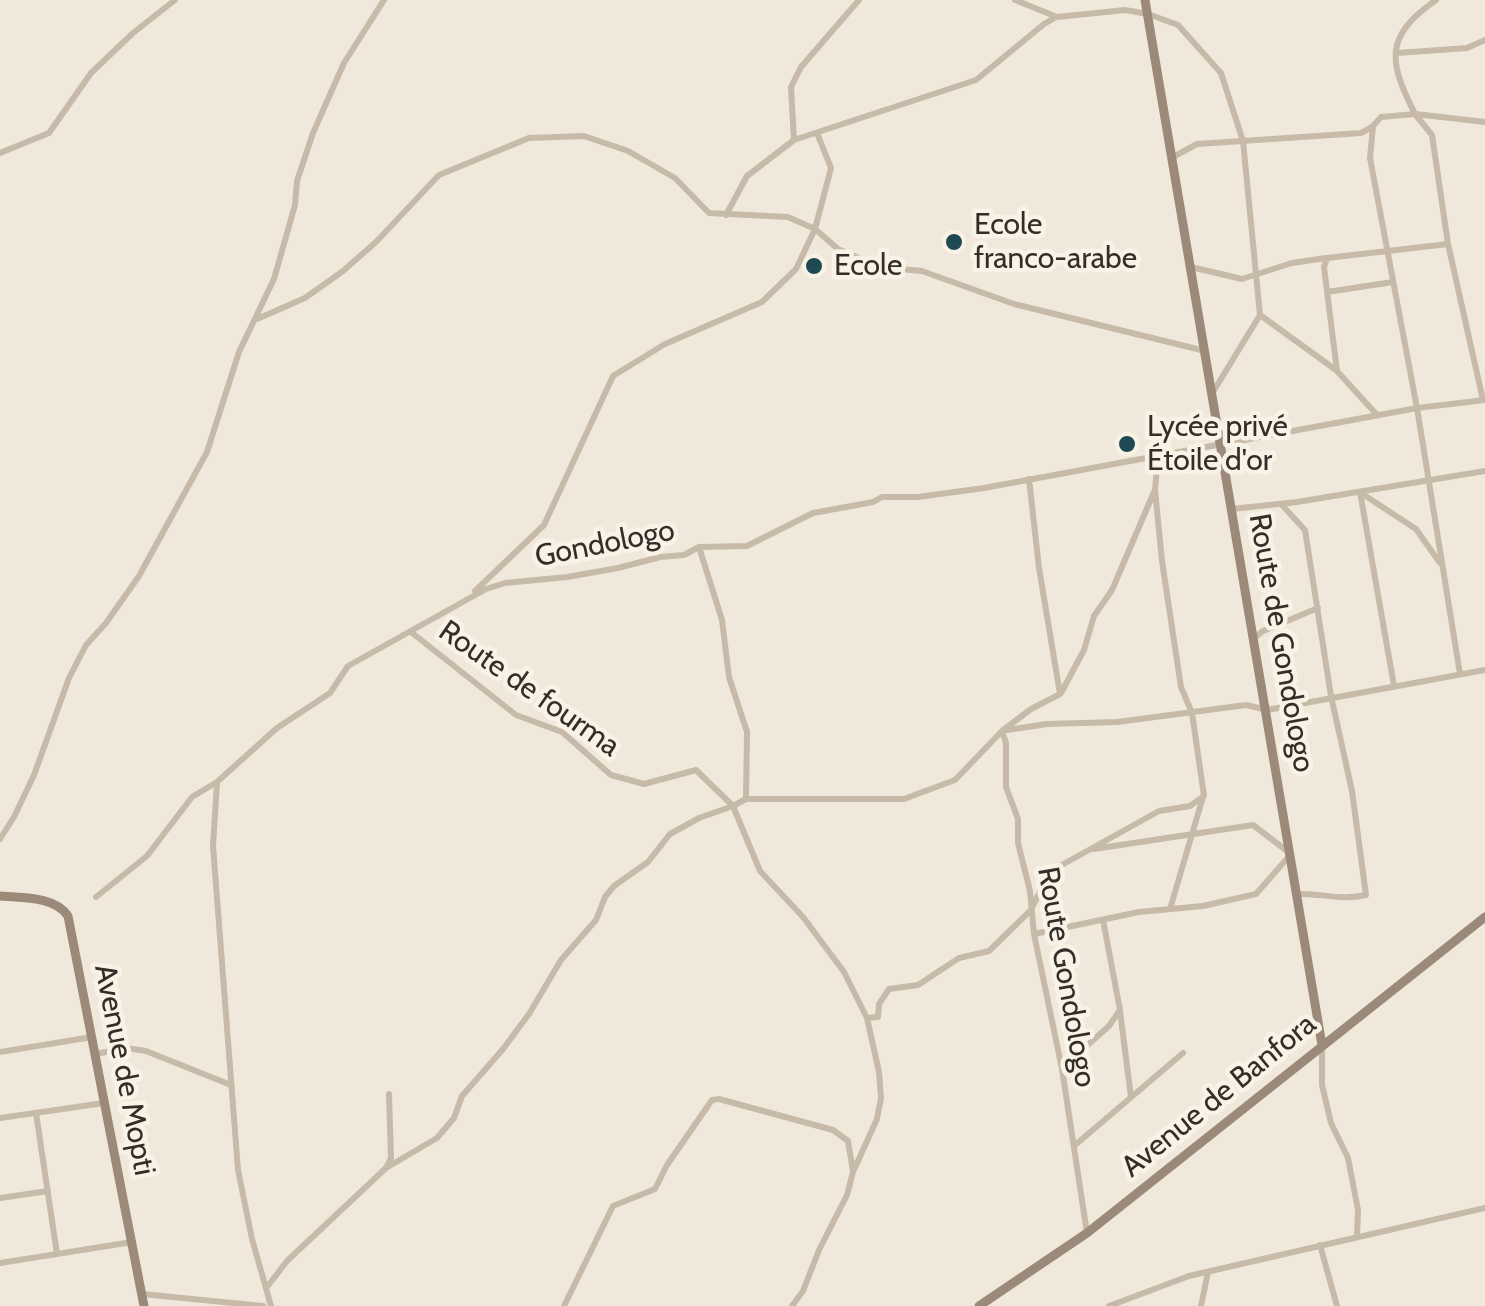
<!DOCTYPE html>
<meta charset="utf-8">
<style>
body{margin:0}
canvas{display:block;background:#f0e9db}
</style>
<canvas width="1485" height="1306"></canvas>
<script>
const ctx = document.querySelector('canvas').getContext('2d');
ctx.lineJoin = 'round';
function strokePath(path, color, width, dash) {
  ctx.strokeStyle = color;
  ctx.lineWidth = width;
  ctx.lineCap = dash ? 'butt' : 'round';
  ctx.setLineDash(dash || []);
  ctx.stroke(path);
}
function write(font, color, halo, rows, align = 'center') {
  ctx.font = font + ' Cabin,sans-serif';
  ctx.lineWidth = 9;
  ctx.setLineDash([]);
  ctx.textBaseline = 'middle';
  ctx.strokeStyle = halo;
  ctx.fillStyle = color;
  for (const [text, x, y, turn = 0] of rows) {
    ctx.save();
    ctx.translate(x, y);
    ctx.rotate((+turn || 0) * Math.PI / 180);
    ctx.textAlign = isNaN(turn) ? turn : align;
    if (halo) ctx.strokeText(text, 0, 0);
    ctx.fillText(text, 0, 0);
    ctx.restore();
  }
}
strokePath(new Path2D(`
 M1015,0L1057,17L1125,10L1148,14L1178,25L1221,73L1243,141L1260,315L1213,392
 M1436,0C1383,37 1389,62 1415,114L1485,122
 M1397,53L1467,48L1485,40
 M794,140L976,80L1044,24L1056,17
 M0,153L49,133L91,73L133,33L175,0
 M1173,157L1197,144L1361,133L1372,127
 M726,215L747,176L794,140L791,87L801,67L859,0
 M1191,267L1242,279L1292,263L1326,258
 M1327,292L1393,282
 M1260,315L1336,370
 M257,319L305,298L343,271L376,242L439,175L529,138L584,136L628,151L675,178L709,213L788,217L815,229L838,249L880,267L922,271L1014,304L1205,351
 M1377,415L1337,371L1324,267L1327,258L1448,244
 M1360,492L1394,686
 M1361,493L1416,529L1440,563
 M1281,504L1305,530L1331,696L1352,791L1366,895C1342,901 1322,893 1297,894
 M1232,509L1297,502L1485,471
 M699,547L722,620L729,677L747,732L746,799
 M475,591L544,525L613,376L665,344L762,302L796,269L815,229L831,168L817,133
 M411,632L516,715L562,732L611,775L644,784L696,770L733,806L746,799H904L955,780L1002,731L1031,709L1060,694L1039,568L1029,479
 M1253,639L1263,631L1318,608
 M1460,674L1417,408L1370,158L1373,126L1381,117L1415,114L1432,135L1448,244L1483,400
 M1061,693L1084,650L1094,616L1112,590L1154,492
 M1007,730L1047,724L1117,722L1246,705L1267,710L1485,670
 M1002,731L1006,743V787L1018,819V843L1030,891L1034,934L1062,1069L1087,1233
 M217,783L213,846L238,1170L252,1239L271,1306
 M0,839L14,817L34,775L69,678L86,645L106,623L139,576L207,452L239,352L274,279L295,205L297,181L313,133L344,63L384,0
 M96,897L147,856L192,797L217,782L277,728L330,693L348,666L486,589L505,583L567,577L618,568L660,557L684,555L699,547L747,546L813,513L873,502L882,497H918L984,488L1417,408L1485,400
 M1170,909L1203,797
 M1034,934L1139,912L1203,906L1256,894L1291,854L1253,825L1094,849
 M1120,1011L1131,1097
 M867,1018L878,1017L879,1004L889,989L918,985L959,958L989,951L1030,911L1051,871L1159,811L1190,806L1204,796L1192,713L1181,687L1162,561L1155,490L1158,455
 M1322,1045V1085L1331,1123L1348,1158L1358,1210L1357,1236
 M0,1052L92,1037
 M96,1054L126,1048L146,1051L231,1085
 M1063,1067L1109,1026L1120,1010L1103,920
 M36,1113L57,1254
 M0,1118L104,1103
 M1074,1146L1183,1053
 M386,1168L437,1138L454,1118L462,1096L503,1049L529,1014L561,960L596,920L605,897L614,886L648,862L670,834L699,818L733,806L760,871L803,917L844,972L867,1018L879,1072L881,1098L877,1119L853,1172L847,1195L819,1250L803,1291L792,1306
 M0,1198L48,1191
 M1320,1245L1337,1306
 M0,1263L132,1242
 M267,1287L287,1261L386,1168L391,1158L389,1094
 M142,1294L263,1306
 M564,1306L613,1206L655,1189L667,1165L712,1100L719,1099L833,1130L848,1141L853,1171
 M1109,1306L1189,1276L1485,1208
 M1201,1306L1208,1272`), '#c7baa8', 6);
strokePath(new Path2D(`
 M1145,0L1322,1045
 M0,896C22,898 55,896 68,916L144,1306
 M979,1306L1087,1233L1485,917`), '#9b8a79', 9);
for (const [x, y, r, color] of [
 [954,242,10,"#204a53"],
 [814,266,10,"#204a53"],
 [1127,444,10,"#204a53"]
]) {
  const dot = new Path2D();
  dot.arc(x, y, r, 0, 2 * Math.PI);
  ctx.fillStyle = color;
  ctx.fill(dot);
  strokePath(dot, '#f8f2e7', 4);
}
write('30px', '#352d28', '#f8f2e7', [
 ["Ecole",974,225],
 ["franco-arabe",974,259],
 ["Ecole",834,266],
 ["Lycée privé",1147,427],
 ["Étoile d'or",1147,461]
], 'left');
write('30px', '#352d28', '#f8f2e7', [
 ["Gondologo",605,544,-11],
 ["Route de Gondologo",1281,643,80],
 ["Route de fourma",529,689,35],
 ["Route Gondologo",1066,977,80],
 ["Avenue de Mopti",124,1070,79],
 ["Avenue de Banfora",1219,1096,-39]
]);
</script>
